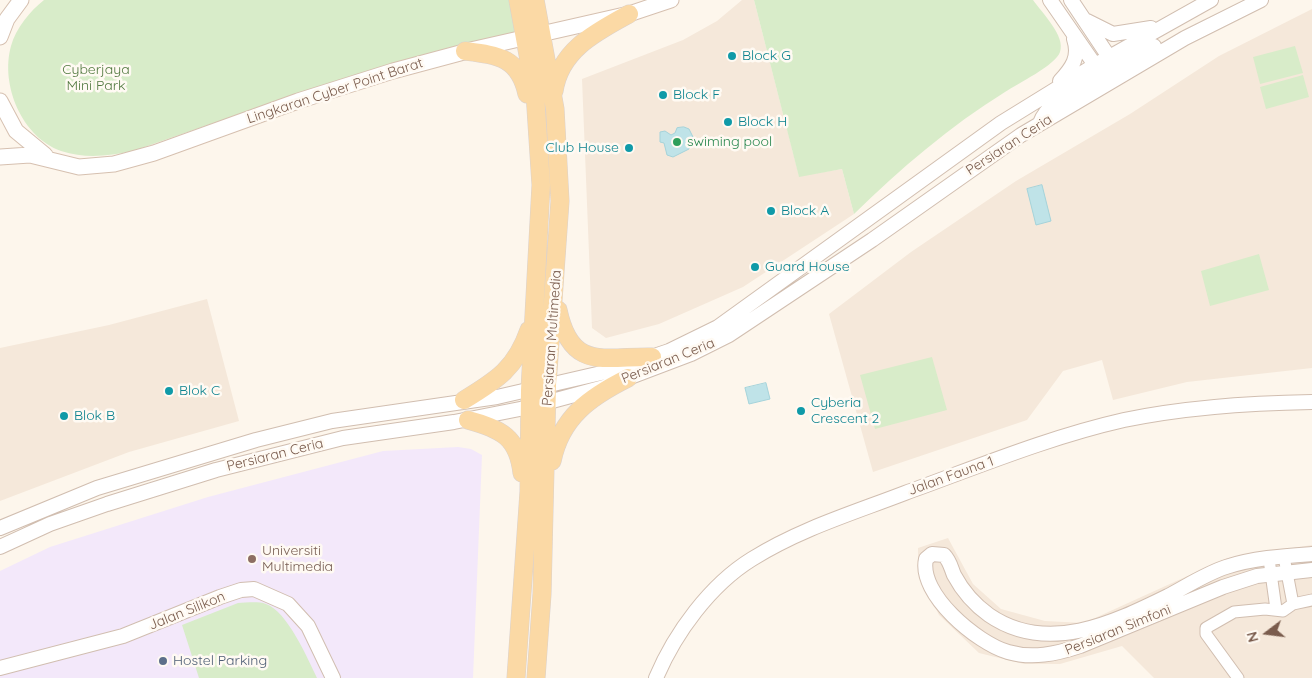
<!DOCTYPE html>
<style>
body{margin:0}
#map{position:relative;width:1312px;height:678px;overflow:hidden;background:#fdf6ec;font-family:Quicksand,sans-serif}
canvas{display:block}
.north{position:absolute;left:1242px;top:608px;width:50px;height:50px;-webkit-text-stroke:4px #fffaf3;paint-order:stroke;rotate:255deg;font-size:14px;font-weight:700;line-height:20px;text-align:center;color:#7a5c4d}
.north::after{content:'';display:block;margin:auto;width:18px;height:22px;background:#7a5c4d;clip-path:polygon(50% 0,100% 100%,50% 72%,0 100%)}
</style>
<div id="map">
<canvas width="1312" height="678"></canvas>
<div class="north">N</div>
</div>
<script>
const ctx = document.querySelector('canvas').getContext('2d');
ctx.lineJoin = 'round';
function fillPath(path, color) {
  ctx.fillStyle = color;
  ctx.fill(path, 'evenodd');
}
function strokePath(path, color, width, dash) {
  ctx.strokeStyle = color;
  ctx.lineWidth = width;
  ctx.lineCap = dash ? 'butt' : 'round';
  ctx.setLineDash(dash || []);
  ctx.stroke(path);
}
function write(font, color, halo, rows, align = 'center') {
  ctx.font = font + ' Quicksand,sans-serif';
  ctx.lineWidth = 5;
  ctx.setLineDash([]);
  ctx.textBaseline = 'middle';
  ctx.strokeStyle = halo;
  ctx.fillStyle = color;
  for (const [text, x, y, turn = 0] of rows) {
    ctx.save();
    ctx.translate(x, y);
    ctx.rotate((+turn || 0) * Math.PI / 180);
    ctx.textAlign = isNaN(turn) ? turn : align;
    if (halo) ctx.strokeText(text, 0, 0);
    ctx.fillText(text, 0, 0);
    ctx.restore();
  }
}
fillPath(new Path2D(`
 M742,0H754L799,176L842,169L854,214L743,287L659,324L606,338L592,328L582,79L683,40L717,21Z
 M1312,9V368L1187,382L1113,400L1102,360L1063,371L1027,420L873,472L829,314L911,252L1016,181L1130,114L1219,56Z
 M207,299L239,421L129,452L0,501V348L109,325Z
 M948,538L973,584L1001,609L1045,621L1084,623L1227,558L1312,545V678H1154L1122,646L1060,664H1024L979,653L939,615L918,573V548Z`), '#f5e8da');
fillPath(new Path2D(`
 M458,447L471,449L482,455L473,678H0V571L50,547L208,497L383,451Z`), '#f3e8fa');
fillPath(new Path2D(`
 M44,0H509L517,32C386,63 260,107 133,151C108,156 86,159 61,151C22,137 0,85 11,46C16,28 30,11 44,0Z
 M754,0H1033C1042,13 1066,36 1060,52C1056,65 1017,84 1005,92C950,126 900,169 854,214L842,169L799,177Z
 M1295,46L1303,73L1260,84L1253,57Z
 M1303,75L1309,97L1266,109L1260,87Z
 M1259,254L1269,290L1210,306L1201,271Z
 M932,357L947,410L875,429L860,375Z
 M238,603C245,603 258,601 266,604C287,611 308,659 317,678H199L182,625Z`), '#d8ecc9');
const water = new Path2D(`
 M684,127L689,129L693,137L689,149L673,157L667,155L664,143L660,142V132L665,131L671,135L675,133L677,128Z
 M1042,185L1051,221L1036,225L1027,189Z
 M766,383L770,399L749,404L745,388Z`);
fillPath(water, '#bfe3e8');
strokePath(water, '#a5d3da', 1);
const minor = new Path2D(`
 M1284,557L1293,604
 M1269,559L1276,609
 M1238,678L1206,634V628L1234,612L1265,609L1283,611L1293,604L1312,600`);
const tertiary = new Path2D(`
 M1050,0L1095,65C1113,75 1138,55 1154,46
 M1087,21L1113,34L1151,28
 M1060,81C1072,68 1080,57 1074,39
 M1040,123C1052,91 1095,92 1111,65L1109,57L1071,0
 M0,528L97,488L256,440L332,421L497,397L610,371L669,351L718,327L1001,123L1095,65L1211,0
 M0,547L50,524L107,504L216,470L343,438L454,422L530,407L604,387L691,354L729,335L872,240L1021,135L1185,38L1261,0
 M1312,554C1284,556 1253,558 1226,567C1205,574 1187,586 1168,596C1113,623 1047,655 989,615C975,605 962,590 954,575C951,568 950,561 944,555L932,554L926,559C918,594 977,643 1008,652C1032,659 1056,654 1080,646L1223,587L1257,576L1312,570
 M0,668L123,636L220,597L241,590L254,589L288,604L308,626L333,678
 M656,678C675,633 710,585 752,559C800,529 853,513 905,493C977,467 1049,437 1124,420C1187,407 1248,403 1312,402`);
const secondary = new Path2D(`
 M0,37L7,19L21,0
 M0,101L16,131L45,155
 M0,157L30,155L79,167L114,164L154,153L298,101L393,71L475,49L629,14L671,0`);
const primary = new Path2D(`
 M535,0L555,109L560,201L547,385L542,594L536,678
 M465,51C497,55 519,57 527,94
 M554,91C560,50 596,32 629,14
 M558,310C571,372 605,356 652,357
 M464,400C497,380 516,368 529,330
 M468,420C501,429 518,437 522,473
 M552,461C561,417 590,397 628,378
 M516,678L529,492L530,390L541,185L535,93L518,0`);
strokePath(minor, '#d1beb0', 13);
strokePath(tertiary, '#d1beb0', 16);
strokePath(secondary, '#d6c0b0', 17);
strokePath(primary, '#dad1cd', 19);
strokePath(minor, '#fff', 11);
strokePath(tertiary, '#fff', 14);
strokePath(secondary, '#fff', 15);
strokePath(primary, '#fbd9a5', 18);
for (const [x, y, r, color] of [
 [732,56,5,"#0f9aa8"],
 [663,95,5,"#0f9aa8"],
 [728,122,5,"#0f9aa8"],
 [677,142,5,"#2e9e5b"],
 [629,148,5,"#0f9aa8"],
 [771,211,5,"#0f9aa8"],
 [755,267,5,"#0f9aa8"],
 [169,391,5,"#0f9aa8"],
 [801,411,5,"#0f9aa8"],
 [64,416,5,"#0f9aa8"],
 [252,559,5,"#8d6e63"],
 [163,661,5,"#5c6f8a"]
]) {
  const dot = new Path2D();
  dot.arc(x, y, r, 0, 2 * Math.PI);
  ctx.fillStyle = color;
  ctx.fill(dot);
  strokePath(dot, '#fffaf3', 2);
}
write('14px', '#0d838f', '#fffaf3', [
 ["Block G",742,56],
 ["Block F",673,95],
 ["Block H",738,122],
 ["Club House",619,148,"right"],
 ["Block A",781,211],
 ["Guard House",765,267],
 ["Blok C",179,391],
 ["Cyberia",811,403],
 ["Crescent 2",811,419],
 ["Blok B",74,416]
], 'left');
write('14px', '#537a41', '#fffaf3', [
 ["Cyberjaya",96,70],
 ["Mini Park",96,86]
]);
write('14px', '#7a5c4d', '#fffaf3', [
 ["Lingkaran Cyber Point Barat",335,91,-18],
 ["Persiaran Ceria",1009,145,-33],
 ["Persiaran Multimedia",552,338,-86],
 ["Persiaran Ceria",668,361,-22],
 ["Persiaran Ceria",275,455,-14],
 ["Jalan Fauna 1",951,476,-20],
 ["Jalan Silikon",187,611,-22],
 ["Persiaran Simfoni",1118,630,-22]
]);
write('14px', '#27864d', '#fffaf3', [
 ["swiming pool",687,142]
], 'left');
write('14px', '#785e54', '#fffaf3', [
 ["Universiti",262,551],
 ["Multimedia",262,567]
], 'left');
write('14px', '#4e5e75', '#fffaf3', [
 ["Hostel Parking",173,661]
], 'left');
</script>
